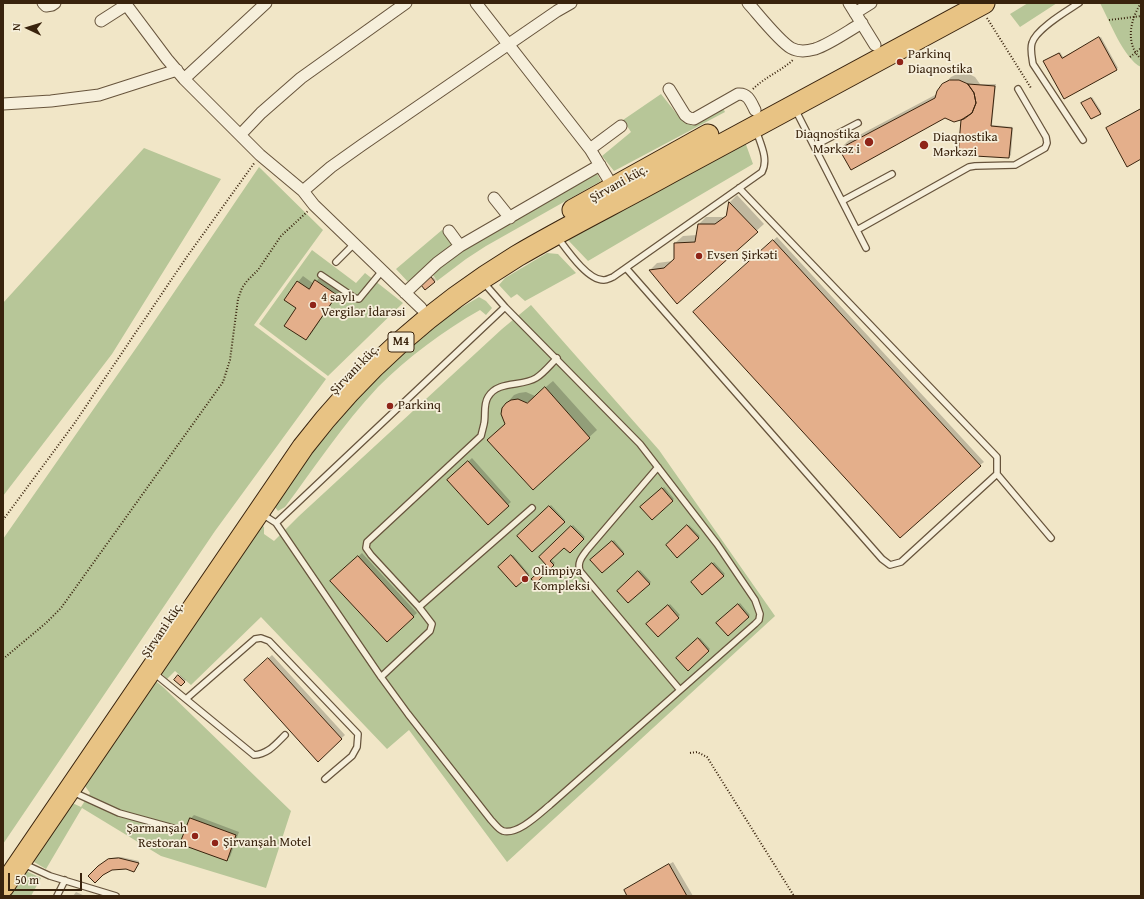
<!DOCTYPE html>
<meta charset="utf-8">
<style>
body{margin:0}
#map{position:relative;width:1144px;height:899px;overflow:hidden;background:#f1e6c7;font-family:"Gentium Book Plus",serif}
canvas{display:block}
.frame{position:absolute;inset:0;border:4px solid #39230d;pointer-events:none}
.north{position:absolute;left:8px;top:8px;width:40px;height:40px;-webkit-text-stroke:3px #f6efdb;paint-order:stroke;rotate:274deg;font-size:11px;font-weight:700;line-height:16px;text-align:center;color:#39230d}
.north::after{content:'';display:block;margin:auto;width:14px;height:18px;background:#39230d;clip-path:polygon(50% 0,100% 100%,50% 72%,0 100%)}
.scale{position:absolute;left:8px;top:873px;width:74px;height:18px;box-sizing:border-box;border:2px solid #39230d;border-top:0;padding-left:5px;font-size:12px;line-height:14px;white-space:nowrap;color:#39230d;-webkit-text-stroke:3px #f6efdb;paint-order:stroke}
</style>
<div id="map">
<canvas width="1144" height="899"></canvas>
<div class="frame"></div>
<div class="north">N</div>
<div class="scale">50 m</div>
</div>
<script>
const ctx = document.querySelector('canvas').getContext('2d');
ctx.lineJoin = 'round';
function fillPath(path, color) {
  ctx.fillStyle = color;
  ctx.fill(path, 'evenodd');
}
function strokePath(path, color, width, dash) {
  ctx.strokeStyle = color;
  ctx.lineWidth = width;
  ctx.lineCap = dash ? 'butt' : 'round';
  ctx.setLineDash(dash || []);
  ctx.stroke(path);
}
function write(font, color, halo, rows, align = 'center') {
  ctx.font = font + ' "Gentium Book Plus",serif';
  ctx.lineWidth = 3.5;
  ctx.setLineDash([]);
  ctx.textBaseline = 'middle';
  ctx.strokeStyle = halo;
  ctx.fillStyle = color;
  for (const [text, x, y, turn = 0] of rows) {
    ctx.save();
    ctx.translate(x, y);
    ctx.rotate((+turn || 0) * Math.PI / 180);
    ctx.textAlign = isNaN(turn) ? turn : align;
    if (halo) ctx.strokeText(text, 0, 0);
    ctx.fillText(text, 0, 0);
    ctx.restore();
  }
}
fillPath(new Path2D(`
 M1028,3H1057L1020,27L1010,14Z
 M1100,3H1141V67C1124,59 1109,20 1100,3Z
 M661,94L680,118L687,122L722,106L725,112L614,171L602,156L631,132L623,120Z
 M744,139L753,164L588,261L568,240Z
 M144,148L221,179L112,354L3,496V303Z
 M259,167L323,230L254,325L326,379L215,531L3,844V539L141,341Z
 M596,172L601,181L486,246L466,259L437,281L431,272L458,251Z
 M442,230L455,245L409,283L396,269Z
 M312,250L356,283L365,273L403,303L328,376L259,324Z
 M547,253L558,254L576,273L525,301L517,294L511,298L499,285L505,278Z
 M479,297L486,301L492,308L486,315L480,310C443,331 408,357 378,387C343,424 315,467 285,507L278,511L274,506C317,445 361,382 420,335C438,321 459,309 479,297Z
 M531,305L659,450L775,616L507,862L409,730L387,749L261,617L191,685L175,671L167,679L160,672L260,523L264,527V534L274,541L299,516L502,329Z
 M153,679L163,687L291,811L266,888L161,856L82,808L46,869L29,859L68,801L81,807L90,793L82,782Z
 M22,869L41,878L31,896H5Z`), '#b7c698');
fillPath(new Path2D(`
 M1101,37L1118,68L1116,69L1046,60L1060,52L1063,57Z
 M959,73H967L975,77L980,84H996L992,125L1013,127L1011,155L1009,157L965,118L945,117L840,149L848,141L937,94L943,85L951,77Z
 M1092,97L1101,111L1100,113L1084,102Z
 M1141,108V158L1107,128L1111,125Z
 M737,195L764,224L677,302L650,270L657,263L673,261L675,259V243L683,236L697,235L699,224L706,217H724L728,215L730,202Z
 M777,237L984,462L980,465L698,308Z
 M303,276L314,284L321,276L341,289L311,334L305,339L298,308V282Z
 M433,277L436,280L426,289L423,285Z
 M553,381L597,430L533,488L495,433L506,423L507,403L514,395L519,393L526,392L535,396Z
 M472,458L511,502L488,523L449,480Z
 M664,487L674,499L652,519L642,507Z
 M551,505L565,520L532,551L519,536Z
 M573,525L585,537L570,552L564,546L551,559L555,563L536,582L547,565L540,557Z
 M689,525L700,536L678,556L667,545Z
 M614,540L624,552L602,572L592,560Z
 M362,553L417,613L387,641L332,581Z
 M513,555L529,574L516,586L500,567Z
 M714,562L725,574L702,594L692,582Z
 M640,570L651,582L629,602L618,591Z
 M740,603L750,615L728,635L718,623Z
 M670,604L680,615L658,636L648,624Z
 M700,638L710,649L688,669L678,658Z
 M272,655L345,735L318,760L245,680Z
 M180,675L186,680L181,685L175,680Z
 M194,815L239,832L230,857L226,860L191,818Z
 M121,857L139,861L135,869L100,865L111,858Z
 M673,862L693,896H628L625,891L629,887Z
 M76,892L85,896H73Z`), '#0003');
const building = new Path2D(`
 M1099,37L1117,70L1064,99L1043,61L1059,53L1062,58Z
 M950,80H959L968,84L974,93L976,103L972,113L964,119L954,122L945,118L851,170L839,149L935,98L937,91L942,84Z
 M968,84L995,86L991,126L1012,128L1009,158L958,155L961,120L972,113L976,103L974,93Z
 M1091,98L1101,114L1091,119L1081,103Z
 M1141,109V159L1127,167L1106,128Z
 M729,202L758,232L677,304L649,270L664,268L674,259V243L695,242L698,224H715L726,216Z
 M773,240L981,466L900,538L693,312Z
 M431,277L435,282L425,290L421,285Z
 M315,280L337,295L306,340L284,326L296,308L284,300L297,281L309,289Z
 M545,387L590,438L533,490L487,440L505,424L501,414L502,408L506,403L511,400L518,399L527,403Z
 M468,461L509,506L488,525L447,480Z
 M662,488L673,501L652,520L640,507Z
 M549,506L565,522L532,552L517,536Z
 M687,525L699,538L677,558L666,545Z
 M571,526L584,539L570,553L564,548L550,561L554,565L536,583L531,579L546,565L539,557Z
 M612,541L624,554L602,573L590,560Z
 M511,555L529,576L516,587L498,567Z
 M358,556L414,617L387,642L330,581Z
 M712,563L724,576L702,595L691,582Z
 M638,571L650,584L628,603L617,591Z
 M738,604L749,617L728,636L716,623Z
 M668,605L679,618L658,637L646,624Z
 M698,638L709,651L688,671L676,658Z
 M268,658L342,739L318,762L244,680Z
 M178,675L185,682L181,686L174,680Z
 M190,818L236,835L227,861L180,844Z
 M119,858L139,863L134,872L126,869L112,870L103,875L95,883L88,876L98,866L108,859Z
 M669,864L687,896H627L624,890Z`);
fillPath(building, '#e4af8b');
strokePath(building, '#39230d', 1);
const lane = new Path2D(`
 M1079,3C1067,11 1036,29 1032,43C1030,49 1032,58 1033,64L1083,140
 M795,109L866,248
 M814,146L858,123
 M739,188L997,457V474L1051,538
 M842,201L892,174
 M857,230L969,167L975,166L1015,165L1045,148L1047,143L1046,137L1018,89
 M558,238C567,250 588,281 604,280C607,280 610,278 613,277L762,172C769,159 760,143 756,130
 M336,262L354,244
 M626,268L882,559L890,565L901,562L997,474
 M321,275L355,298L359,299L382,271
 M658,467L587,550C582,557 577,562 580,571L680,690
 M262,514L276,523L505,307L484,283
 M276,523L381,677L408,714L491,820C495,824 498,829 503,831C518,835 539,814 550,805L755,624L759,620L760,614L755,600L717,544L640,444L505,307
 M419,607L532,508
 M154,673L254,755C268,754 275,745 285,735
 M381,677L430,631L432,624L419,607L371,555L366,548L367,542L481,436C482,432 483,428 484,424C486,415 483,405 488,397C498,380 522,387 536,378C544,373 550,365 557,358
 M186,699L255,639L261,638L269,641L358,734L357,747L352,756L325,779
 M73,792L119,813L177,829
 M24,864L50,876L116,896
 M57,896L65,880`);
const street = new Path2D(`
 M43,3L46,6L52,5L55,3
 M125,3L167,59L184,79L260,155L303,191L314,205L421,308
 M476,3L590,149L613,187
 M748,3C758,14 779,41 791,48C798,52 808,51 815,49C830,44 848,31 862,23
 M849,3L875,45
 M855,13L871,3
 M101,21L126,5
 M184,79L266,3
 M669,89L685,115L689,118L694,119L738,94C748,93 751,102 755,110
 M3,104L51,101L99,95L177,70
 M241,134L261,113L301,78L406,3
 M590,149L621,126
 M303,191L331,167L362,145L557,11L571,3
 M494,198L510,218
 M449,231L460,246
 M405,293L437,263L460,246L600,165`);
const highway = new Path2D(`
 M573,210L708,135
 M3,887L303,447C361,371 435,306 517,256C568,226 621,200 673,171C776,115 880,59 984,3`);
strokePath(lane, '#67543c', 8);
strokePath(street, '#67543c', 13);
strokePath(highway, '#39230d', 23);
strokePath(new Path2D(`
 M1141,3C1130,20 1125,44 1141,59
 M987,18L1031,88
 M1109,20L1141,16
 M1130,57L1141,48
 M753,89C765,77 781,71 793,60
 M3,520L74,424L186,258L255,162
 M3,659L46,623L61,608L223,382L230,360L238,299L242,288L247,281L258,270L281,236L308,211
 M690,753L697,752L707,757L794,896`), '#39230d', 2, [1, 2]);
strokePath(lane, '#f6efdb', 5.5);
strokePath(street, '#f6efdb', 11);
strokePath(highway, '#e8c384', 21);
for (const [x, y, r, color] of [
 [900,62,4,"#8f2418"],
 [869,142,5,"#8f2418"],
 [924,145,5,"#8f2418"],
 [699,256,4,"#8f2418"],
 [313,305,4,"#8f2418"],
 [390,406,4,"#8f2418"],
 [525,579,4,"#8f2418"],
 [195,836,4,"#8f2418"],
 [215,843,4,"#8f2418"]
]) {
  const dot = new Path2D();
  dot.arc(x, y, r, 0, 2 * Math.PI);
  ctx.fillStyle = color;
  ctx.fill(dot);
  strokePath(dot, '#f6efdb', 1.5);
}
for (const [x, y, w] of [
 [401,342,26]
]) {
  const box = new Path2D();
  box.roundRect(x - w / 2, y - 10, w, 20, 3);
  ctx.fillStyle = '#f6efdb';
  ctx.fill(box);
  strokePath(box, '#39230d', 1);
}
write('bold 12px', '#39230d', null, [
 ["M4",401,342]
]);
write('13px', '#39230d', '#f6efdb', [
 ["Parkinq",908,55],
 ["Diaqnostika",908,70],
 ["Diaqnostika",860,135,"right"],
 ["Mərkəz i",860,150,"right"],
 ["Diaqnostika",933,138],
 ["Mərkəzi",933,153],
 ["Evsen Şirkəti",707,256],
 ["4 saylı",321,298],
 ["Vergilər İdarəsi",321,313],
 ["Parkinq",398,406],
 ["Olimpiya",533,572],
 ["Kompleksi",533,587],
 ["Şarmanşah",187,829,"right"],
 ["Restoran",187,844,"right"],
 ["Şirvanşah Motel",223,843]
], 'left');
write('13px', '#39230d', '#f6efdb', [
 ["Şirvani küç.",619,184,-29],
 ["Şirvani küç.",355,370,-46],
 ["Şirvani küç.",163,630,-56]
]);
</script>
